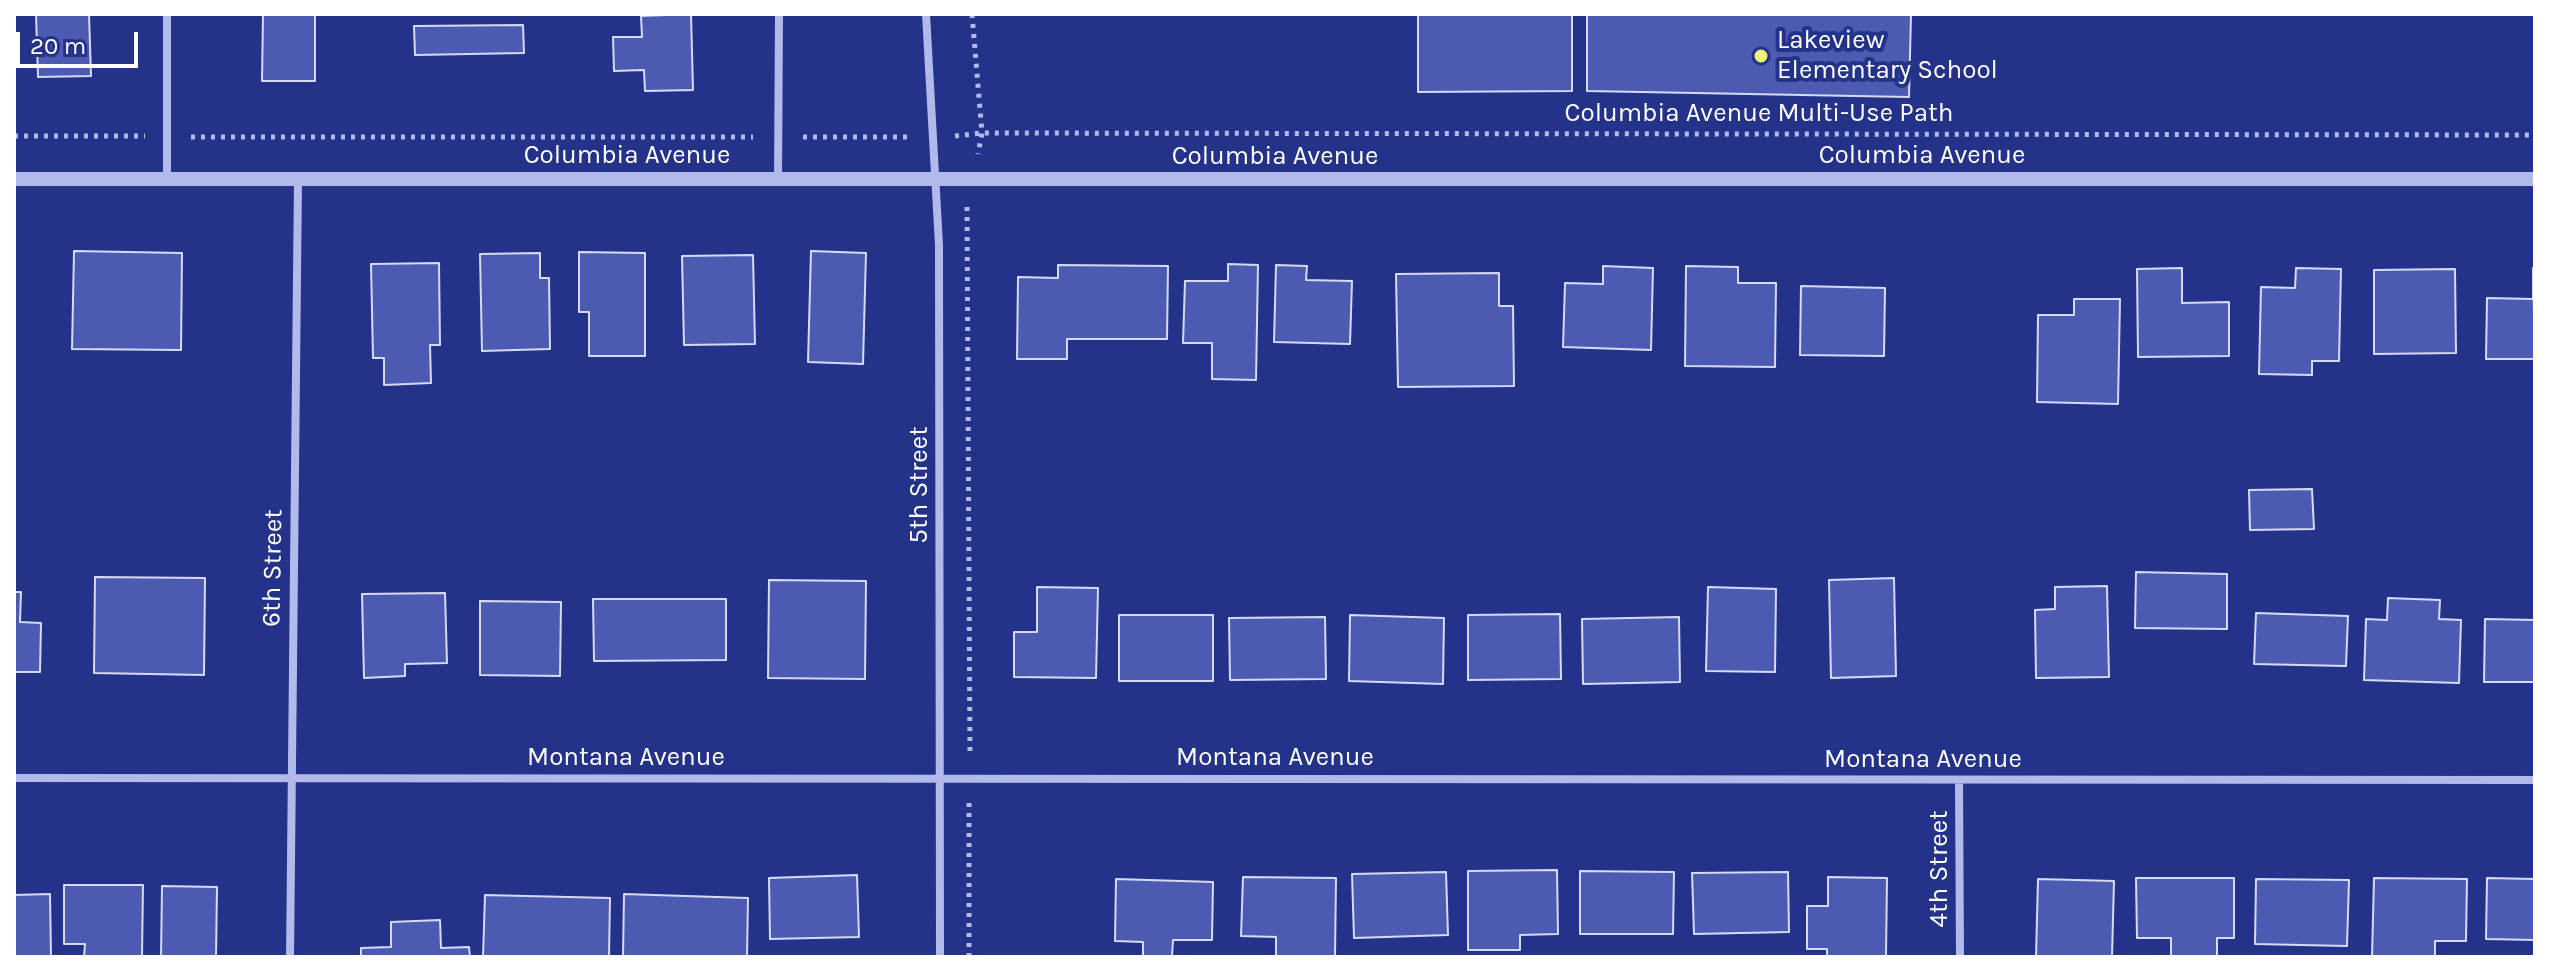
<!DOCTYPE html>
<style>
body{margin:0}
#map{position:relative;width:2549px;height:971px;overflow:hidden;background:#243289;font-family:Karla,sans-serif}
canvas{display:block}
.frame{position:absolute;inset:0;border:16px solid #fff;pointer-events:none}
.scale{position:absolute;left:16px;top:32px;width:122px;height:36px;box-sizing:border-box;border:4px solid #fff;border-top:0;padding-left:10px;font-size:24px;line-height:28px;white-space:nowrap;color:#fff;-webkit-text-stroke:6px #243289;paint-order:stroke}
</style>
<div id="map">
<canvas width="2549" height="971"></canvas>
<div class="frame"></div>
<div class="scale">20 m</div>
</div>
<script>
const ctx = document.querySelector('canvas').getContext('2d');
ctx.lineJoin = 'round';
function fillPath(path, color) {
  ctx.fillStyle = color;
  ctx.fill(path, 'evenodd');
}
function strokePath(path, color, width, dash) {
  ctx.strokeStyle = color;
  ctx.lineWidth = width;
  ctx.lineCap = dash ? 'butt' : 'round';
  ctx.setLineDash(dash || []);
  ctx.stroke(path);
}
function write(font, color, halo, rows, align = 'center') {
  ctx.font = font + ' Karla,sans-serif';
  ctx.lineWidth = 8;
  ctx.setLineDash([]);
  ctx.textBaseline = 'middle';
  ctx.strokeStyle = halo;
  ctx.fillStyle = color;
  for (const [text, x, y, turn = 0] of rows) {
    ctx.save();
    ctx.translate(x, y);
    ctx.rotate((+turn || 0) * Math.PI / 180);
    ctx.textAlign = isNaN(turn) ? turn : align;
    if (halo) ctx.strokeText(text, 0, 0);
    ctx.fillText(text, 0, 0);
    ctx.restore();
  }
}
const building = new Path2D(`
 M36,14H89L91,76L38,77Z
 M263,14H315V81H262Z
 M691,14L693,90L645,91L644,70L614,71L613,37H642L641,16Z
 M1418,14H1572V91L1418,92Z
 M1587,14H1911L1909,97L1587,91Z
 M523,25L524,53L415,55L414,26Z
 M74,251L182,253L181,350L72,349Z
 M811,251L866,253L863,364L808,362Z
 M579,252L645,253V356H589V312H579Z
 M540,253V278H549L550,349L482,351L480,254Z
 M753,255L755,344L684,345L682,256Z
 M439,263L440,345H430L431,383L384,385V358H373L371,264Z
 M1228,264L1258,265L1256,380L1212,379V343H1183L1185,281H1228Z
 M1058,265L1168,266L1167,339H1067V359H1017L1018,277L1058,278Z
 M1276,265L1307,266L1306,280L1352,281L1350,344L1274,342Z
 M1603,266L1653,268L1651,350L1563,347L1565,283L1603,284Z
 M1686,266L1738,267V283H1776L1775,367L1685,366Z
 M2182,268V303L2229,302V356L2138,357L2137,269Z
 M2296,268L2341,269L2339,361H2312V375L2259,374L2261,287L2295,288Z
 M2533,268L2535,359H2486L2487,298L2533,299Z
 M2455,269L2456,353L2374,354V270Z
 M1499,273V306H1513L1514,386L1398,387L1396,274Z
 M1801,286L1885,288L1884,356L1800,355Z
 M2074,299H2120L2118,404L2037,402L2038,315H2074Z
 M2312,489L2314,529L2250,530L2249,490Z
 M2136,572L2227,574V629L2135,628Z
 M95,577L205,578L204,675L94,673Z
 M1894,578L1896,676L1831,678L1829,580Z
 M769,580L866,581L865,679L768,678Z
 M2107,586L2109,677L2036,678L2035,610L2055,609V587Z
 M1037,587L1098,588L1096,678L1014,677V632H1037Z
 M1708,587L1776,589L1775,672L1706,671Z
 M14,592H21L20,622L41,623L40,672H14Z
 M445,593L447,663L405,664V676L364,678L362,594Z
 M2388,598L2440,600L2439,619L2461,620L2459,683L2364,680L2366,619L2387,620Z
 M593,599H726V660L594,661Z
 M480,601L561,602L560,676L480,675Z
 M2256,613L2348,616L2346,666L2254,664Z
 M1560,614L1561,679L1468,680V615Z
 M1119,615H1213V681H1119Z
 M1350,615L1444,618L1443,684L1349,681Z
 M1325,617L1326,679L1230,680L1229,618Z
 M1679,617L1680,682L1583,684L1582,619Z
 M2485,619L2535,620V682H2484Z
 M1557,870L1558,934L1520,935V950H1468V871Z
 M1580,871L1674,872L1673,934H1580Z
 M1446,872L1448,935L1354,938L1352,874Z
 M1788,872L1789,932L1694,934L1692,873Z
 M857,875L859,937L770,939L769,878Z
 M1243,877L1336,878L1335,957H1276V937L1241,936Z
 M1828,877L1887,878L1886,957H1827V949H1807V906H1828Z
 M2136,878H2234V938H2217V957H2171V938H2137Z
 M2374,878L2467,879L2466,941H2435V957H2372Z
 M2487,878L2535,879V940L2486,939Z
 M1116,879L1213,882L1212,940H1173L1172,957H1143V942L1115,941Z
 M2038,879L2114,881L2112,957H2036Z
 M2256,879L2349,880L2347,946L2255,944Z
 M64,885H143L142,957H84L85,944H64Z
 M162,886L217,887L216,957H161Z
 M50,894L51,957H14V895Z
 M624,894L748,898L747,957H623Z
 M485,895L610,898L609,957H483Z
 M440,920L441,948L469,947L470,957H361V948L391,947V922Z`);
fillPath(building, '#4c5bb1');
strokePath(building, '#d5dbf7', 2);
strokePath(new Path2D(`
 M972,14L982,133L978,154
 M14,136H145
 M955,136L982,133L2535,135
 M191,137H753
 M803,137H909
 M967,207L970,756
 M969,957V802`), '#b1baea', 5, [4, 6]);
strokePath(new Path2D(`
 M167,14V179
 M926,14L939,245L940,957
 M778,180L779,14
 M14,778L2535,780
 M1959,780L1960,957
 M290,957L298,179`), '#b1baea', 8);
strokePath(new Path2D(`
 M14,179H2535`), '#b1baea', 14);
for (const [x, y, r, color] of [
 [1761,56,8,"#f3f475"]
]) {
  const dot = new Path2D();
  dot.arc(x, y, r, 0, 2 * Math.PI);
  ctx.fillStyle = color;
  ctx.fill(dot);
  strokePath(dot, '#243289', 3);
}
write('26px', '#fff', '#243289', [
 ["Lakeview",1777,41],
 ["Elementary School",1777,71]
], 'left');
write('26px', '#fff', '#243289', [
 ["Columbia Avenue Multi-Use Path",1759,114],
 ["Columbia Avenue",627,156],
 ["Columbia Avenue",1922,156],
 ["Columbia Avenue",1275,157],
 ["5th Street",920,485,-90],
 ["6th Street",273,568,-89],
 ["Montana Avenue",626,758],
 ["Montana Avenue",1275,758],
 ["Montana Avenue",1923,760],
 ["4th Street",1940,869,-90]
]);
</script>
